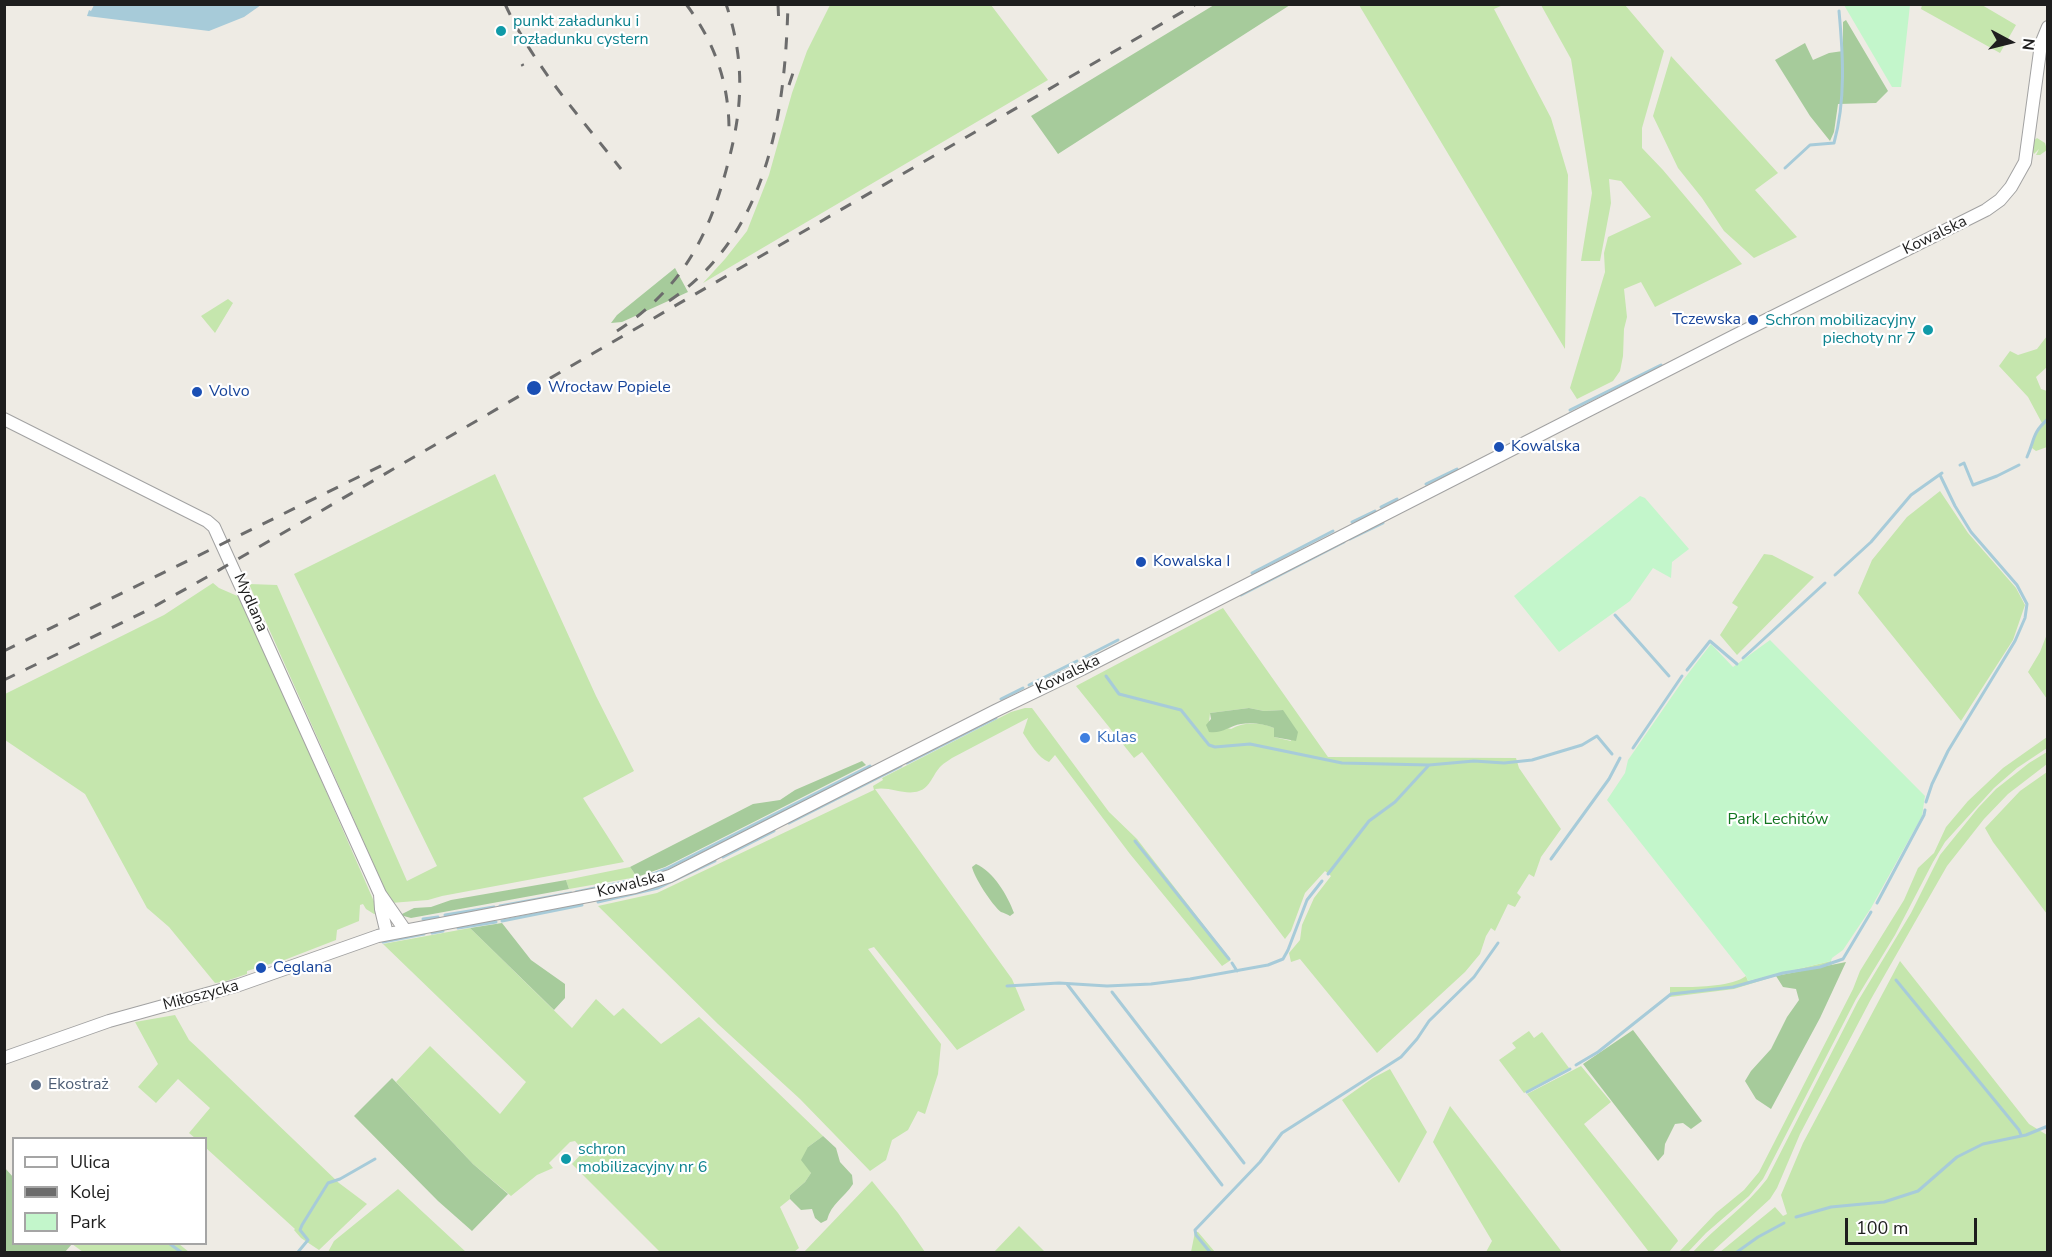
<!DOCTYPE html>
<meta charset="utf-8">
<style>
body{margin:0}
#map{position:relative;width:2052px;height:1257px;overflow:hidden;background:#eeebe4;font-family:"Nunito Sans",sans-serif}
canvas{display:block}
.frame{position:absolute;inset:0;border:6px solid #1e1e1e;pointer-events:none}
.legend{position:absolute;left:12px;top:1137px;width:195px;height:108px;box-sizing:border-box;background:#fff;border:2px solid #a5a5a5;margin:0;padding:8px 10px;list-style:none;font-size:18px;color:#1e1e1e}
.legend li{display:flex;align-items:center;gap:12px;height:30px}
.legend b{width:30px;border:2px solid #a5a5a5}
.north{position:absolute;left:1980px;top:12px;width:60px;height:60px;-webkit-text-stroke:4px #fff;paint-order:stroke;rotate:97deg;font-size:16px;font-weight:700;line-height:24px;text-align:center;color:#1e1e1e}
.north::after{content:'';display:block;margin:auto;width:21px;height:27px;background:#1e1e1e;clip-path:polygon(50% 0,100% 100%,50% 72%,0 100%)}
.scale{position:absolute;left:1845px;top:1218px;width:132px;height:27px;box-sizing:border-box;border:3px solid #1e1e1e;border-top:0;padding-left:8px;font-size:18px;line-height:21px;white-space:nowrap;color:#1e1e1e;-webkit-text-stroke:4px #fff;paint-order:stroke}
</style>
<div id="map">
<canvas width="2052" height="1257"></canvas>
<div class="frame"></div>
<ul class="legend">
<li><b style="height:8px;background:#fff"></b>Ulica</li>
<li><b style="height:8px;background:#6c6c6c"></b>Kolej</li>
<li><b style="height:16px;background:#c3f6cb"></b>Park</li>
</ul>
<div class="north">N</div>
<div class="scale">100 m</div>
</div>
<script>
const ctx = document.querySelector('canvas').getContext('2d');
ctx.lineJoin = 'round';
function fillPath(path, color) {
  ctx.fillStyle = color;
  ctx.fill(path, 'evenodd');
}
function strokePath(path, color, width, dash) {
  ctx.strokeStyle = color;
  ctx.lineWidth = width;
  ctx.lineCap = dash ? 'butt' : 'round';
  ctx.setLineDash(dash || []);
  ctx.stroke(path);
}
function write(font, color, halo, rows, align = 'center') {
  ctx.font = font + ' "Nunito Sans",sans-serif';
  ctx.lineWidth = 4.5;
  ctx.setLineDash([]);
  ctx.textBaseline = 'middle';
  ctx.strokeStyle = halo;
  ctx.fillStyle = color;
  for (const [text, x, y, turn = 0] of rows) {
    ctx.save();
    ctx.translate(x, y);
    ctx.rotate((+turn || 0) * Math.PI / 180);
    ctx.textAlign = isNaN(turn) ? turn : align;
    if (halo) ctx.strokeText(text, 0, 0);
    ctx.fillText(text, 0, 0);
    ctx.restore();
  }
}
fillPath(new Path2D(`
 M830,5H991L1048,80L703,283L725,259L747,231L769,175L792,93L807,51Z
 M1359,5H1503L1494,9L1551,118L1568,175L1565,349Z
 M1541,5H1625L1664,51L1642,128V148L1663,170L1742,264L1655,307L1641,282L1624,289L1627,317L1624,329L1623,356L1620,371L1613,381L1577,399L1570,388L1605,272L1604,253L1608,237L1651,217L1621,181L1609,179L1611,203L1600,261H1581L1592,193L1571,59Z
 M1922,5H1982L2016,25L2000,53L1921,9Z
 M1671,56L1778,173L1755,190L1797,237L1754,258L1724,231L1702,198L1678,168L1653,116Z
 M2037,138L2045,143L2047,150L2040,155H2036L2039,149L2034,154L2032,150L2033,141Z
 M228,299L233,303L215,333L201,316Z
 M2047,336V367L2036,377L2041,389L2047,391V447L2036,451L2032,448L2033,438L2043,425L2028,397L1999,366L2010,351L2018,355L2037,349Z
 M495,474L596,696L634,771L583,798L624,862L442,896L428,900L391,903L249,584L277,585L407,881L437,866L294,574Z
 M1940,491L1968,533L2016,588L2025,605L2013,640L1961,721L1858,593L1872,560L1907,517Z
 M1764,554L1772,555L1814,577L1737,655L1720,635L1738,607L1732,603Z
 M213,583L219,588L242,598L379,913L374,914L366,909L363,904L360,905L359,921L337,930L336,940L274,964L273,963L247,971V974L223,982L215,983L169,927L147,908L85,794L5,740V694L164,615Z
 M1223,608L1328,757L1516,758L1519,768L1561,829L1541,857L1534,877L1529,874L1517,893L1521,897L1515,907L1508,904L1495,931L1491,928L1486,936L1480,954L1465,972L1377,1053L1300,959L1291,962L1289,953L1300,940L1302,925L1314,898L1331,876L1325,871L1305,893L1291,931L1285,939L1142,752L1134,758L1076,686ZM1249,708L1264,711L1282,710L1291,741L1274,737V728C1260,722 1244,722 1231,729L1209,723L1210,713Z
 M2047,634V699L2028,672L2040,652Z
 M1025,708H1032L1109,812L1137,839L1231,960L1222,966L1130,854L1055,755L1049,762C1038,758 1030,743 1023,733L1028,718L952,758C949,760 944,763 941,766C933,774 930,788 919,791C905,796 890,786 875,789L1012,979L1025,1010L957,1050L874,947L868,949L941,1044L938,1074L925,1114L918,1111L908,1130L892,1140L886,1160L870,1171L800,1099L718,1024L598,906L657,893L874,790L873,786L883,780L882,778L1011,712Z
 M2047,737V748L2017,768L1994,788L1945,842L1933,862L1895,935L1856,999L1763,1179L1749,1196L1706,1233L1688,1252H1679L1716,1213L1744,1190L1759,1172L1853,989L1860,971L1904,900L1918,868L1934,853L1946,827L1968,801L2003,768Z
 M2047,752V764L2008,794L1984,819L1947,866L1871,999L1800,1134L1777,1188L1770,1199L1712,1252H1693C1716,1226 1746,1207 1767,1179L1858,1001L1911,913L1940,855L1978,808L1996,789L2029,763Z
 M2047,772V914L1993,842L1985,828L2020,791Z
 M630,867L637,877L569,889L566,880Z
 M470,928L572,1028L596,999L614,1016L623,1008L661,1044L699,1017L823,1136L808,1147V1167L811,1173L805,1182L790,1195V1199L780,1207L799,1248L794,1252H660L572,1164L584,1151L575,1141L570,1142L549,1163L553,1168L537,1175L511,1196L473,1164L396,1082L430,1046L500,1114L526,1082L383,944Z
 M1831,961L1832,965L1776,976L1734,989L1670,997V987C1690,987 1730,988 1746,976L1748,981Z
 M1900,961L2029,1124L2047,1135V1252H1720L1775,1207L1783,1216L1787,1214L1781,1195L1803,1143Z
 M175,1015L189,1040L202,1052L339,1183L367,1204L319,1250L301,1238L294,1230L295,1229L206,1148V1138H195L189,1133L210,1108L178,1079L156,1103L138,1087L158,1064L135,1022Z
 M1529,1031L1534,1038L1542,1032L1569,1068L1524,1093L1499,1060L1516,1048L1512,1043Z
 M1581,1066L1611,1102L1584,1124L1677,1239L1678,1241L1669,1252H1649L1527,1094Z
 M1390,1069L1427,1132L1399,1183L1342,1100L1373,1078Z
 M1450,1106L1562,1252H1486L1492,1241L1433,1142Z
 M872,1181L898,1213L925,1252H804Z
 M398,1189L466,1252H328L334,1241Z
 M1019,1226L1045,1252H994Z
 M1195,1232H1198L1215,1252H1191Z
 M72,1244H179L189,1252H83Z`), '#c5e6ad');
fillPath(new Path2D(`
 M1214,5H1290L1058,154L1031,116Z
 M1846,20L1888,91L1876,103L1838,104L1834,132L1830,141L1810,116L1775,60L1805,43L1813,60L1829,53L1843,51V22Z
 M675,268L688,292L622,322L611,323L617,315Z
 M1249,708L1264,711L1283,710L1298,732L1296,741L1274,737V728C1265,724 1251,722 1241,724C1229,726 1222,734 1209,732L1206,725L1211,719L1210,713Z
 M862,761L866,765L665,867L637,877L630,867L753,804L780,800L795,790Z
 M976,864C993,871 1008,896 1014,913L1010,916C1007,914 1004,913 1001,912C992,905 974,877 972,867Z
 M566,880L569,889L411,918L400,915L414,908L431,907L451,900Z
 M502,923L531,960L565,984V998L554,1010L470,928Z
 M1846,962L1820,1018L1771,1109L1756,1099L1745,1081L1751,1071L1771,1049L1787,1017L1799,1000L1796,989L1783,987L1776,976Z
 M1633,1030L1702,1121L1691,1129L1683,1123L1675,1124L1665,1144L1664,1154L1658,1161L1583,1064Z
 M392,1078L473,1164L508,1194L472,1231L438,1201L354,1116Z
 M823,1136L836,1148L840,1162L852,1175L853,1184C844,1198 831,1204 827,1220L821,1223L815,1218L812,1209L801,1210L790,1199V1195L805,1182L811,1173L801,1160L808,1147Z
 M5,1168L13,1177L14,1244H72L65,1252H5Z`), '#a6cb9b');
fillPath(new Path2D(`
 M1844,5H1910L1901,87H1892Z
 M1640,496L1645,498L1689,549L1672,562L1671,578L1653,568L1630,601L1559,652L1514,596Z
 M1770,640L1925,796L1922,816L1871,908L1843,950L1832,958L1831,961L1748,981L1746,976L1607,800L1625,773L1628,760L1684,679L1711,644L1733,667Z`), '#c3f6cb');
fillPath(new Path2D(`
 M94,5V4L261,5L244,17L209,31L87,16L89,10L91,11Z`), '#a7cbd9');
strokePath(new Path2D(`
 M1785,168L1810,145L1834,143C1846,100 1843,54 1839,11
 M1570,410L1661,365
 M2027,457C2035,439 2032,433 2048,419
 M1960,465L1964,463L1973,485L1997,476L2019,465
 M1426,484L1457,469
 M1381,507L1397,499
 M1352,522L1375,511
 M1350,539L1383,523
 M1252,573L1333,531
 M1835,575L1871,542L1911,495L1942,473
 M1241,595L1344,542
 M1615,615L1669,676
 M1083,658L1118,640
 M1743,658L1825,583
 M1687,670L1710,641L1737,664
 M1106,676L1119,694L1181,710L1209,745L1215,747L1250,744L1342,763L1429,765L1474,761L1504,763L1532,760L1582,745L1597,736L1612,754
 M1029,685L1077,661
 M1001,699L1023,688
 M1633,748L1682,676
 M907,763L996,718
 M1926,802L1932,784L1948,751L2015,641L2025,618L2027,604L2017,585L1971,532L1955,506L1940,475
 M789,823L901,766
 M1135,841L1229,959
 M723,857L774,831
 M1551,859L1609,779L1620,758
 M1328,874L1369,821L1395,802L1429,765
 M576,892L643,878L666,869L870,766
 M598,902L658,888L715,861
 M1877,903L1924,815L1925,810
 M500,906L571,893
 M445,915L494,907
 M423,919L438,917
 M502,921L582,905
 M458,928L496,922
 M432,933L443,931
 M383,942L424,934
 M1232,963L1237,971
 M1896,980L2019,1130L2021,1135
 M1067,984L1222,1185
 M1007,986L1059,983L1107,986L1151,984L1190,979L1268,965L1283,959L1288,950L1307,900L1322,881
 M1112,992L1244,1163
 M1576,1065L1598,1052L1671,994L1733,987L1783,973L1820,967L1843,959L1871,912
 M1527,1092L1570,1069
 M1796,1217L1831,1207L1884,1202L1918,1191L1957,1157L1983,1144L2026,1135L2048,1126
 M170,1244L181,1252
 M298,1252L308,1240L300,1230L302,1225L328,1183L340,1179L375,1159
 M1210,1252L1196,1235L1195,1230L1260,1162L1282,1133L1401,1057L1417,1039L1429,1021L1474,977L1498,943
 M1737,1252L1758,1237L1784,1223`), '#a7cbd9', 3);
const minor = new Path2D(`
 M4,419L207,521L214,527L380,894L405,930
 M380,894L381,909L387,934
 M4,1058L109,1021L239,985L378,936L635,887L670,876L995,711L1082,669L1734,336L1986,210L2000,200L2011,187L2025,162L2041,44L2048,27`);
strokePath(minor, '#a2a2a2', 14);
strokePath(minor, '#fff', 12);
strokePath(new Path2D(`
 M505,4C533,65 580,117 621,169
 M686,4C716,44 730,86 729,136
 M778,4L779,27
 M522,64L523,66
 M789,85L796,64
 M669,301C768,235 785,115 788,4
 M617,331C682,288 709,237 728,163C743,107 745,60 726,4
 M4,651L391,461
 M4,680L148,610L207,577L1196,4`), '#6c6c6c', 3, [12, 12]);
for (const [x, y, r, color] of [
 [501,31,6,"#0f9aa8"],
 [1753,320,6,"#1a4fb4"],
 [1928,330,6,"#0f9aa8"],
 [534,388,8,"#1a4fb4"],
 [197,392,6,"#1a4fb4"],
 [1499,447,6,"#1a4fb4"],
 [1141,562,6,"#1a4fb4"],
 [1085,738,6,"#3f7fe0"],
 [261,968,6,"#1a4fb4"],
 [36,1085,6,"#5c6f8a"],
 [566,1159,6,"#0f9aa8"]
]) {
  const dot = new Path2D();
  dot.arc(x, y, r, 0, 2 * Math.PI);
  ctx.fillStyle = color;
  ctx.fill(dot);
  strokePath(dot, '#fff', 2);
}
write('16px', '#0d838f', '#fff', [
 ["punkt załadunku i",513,22],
 ["rozładunku cystern",513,40],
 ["Schron mobilizacyjny",1916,321,"right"],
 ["piechoty nr 7",1916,339,"right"],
 ["schron",578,1150],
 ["mobilizacyjny nr 6",578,1168]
], 'left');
write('16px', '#1e1e1e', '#fff', [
 ["Kowalska",1935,236,-26],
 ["Mydlana",250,603,66],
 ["Kowalska",1068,675,-26],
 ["Kowalska",631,885,-14],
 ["Miłoszycka",201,996,-15]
]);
write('16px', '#164399', '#fff', [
 ["Tczewska",1741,320,"right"],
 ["Wrocław Popiele",548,388],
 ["Volvo",209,392],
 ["Kowalska",1511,447],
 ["Kowalska I",1153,562],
 ["Ceglana",273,968]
], 'left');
write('16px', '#366cbe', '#fff', [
 ["Kulas",1097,738]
], 'left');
write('16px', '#127620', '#fff', [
 ["Park Lechitów",1778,820]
]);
write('16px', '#4e5e75', '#fff', [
 ["Ekostraż",48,1085]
], 'left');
</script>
